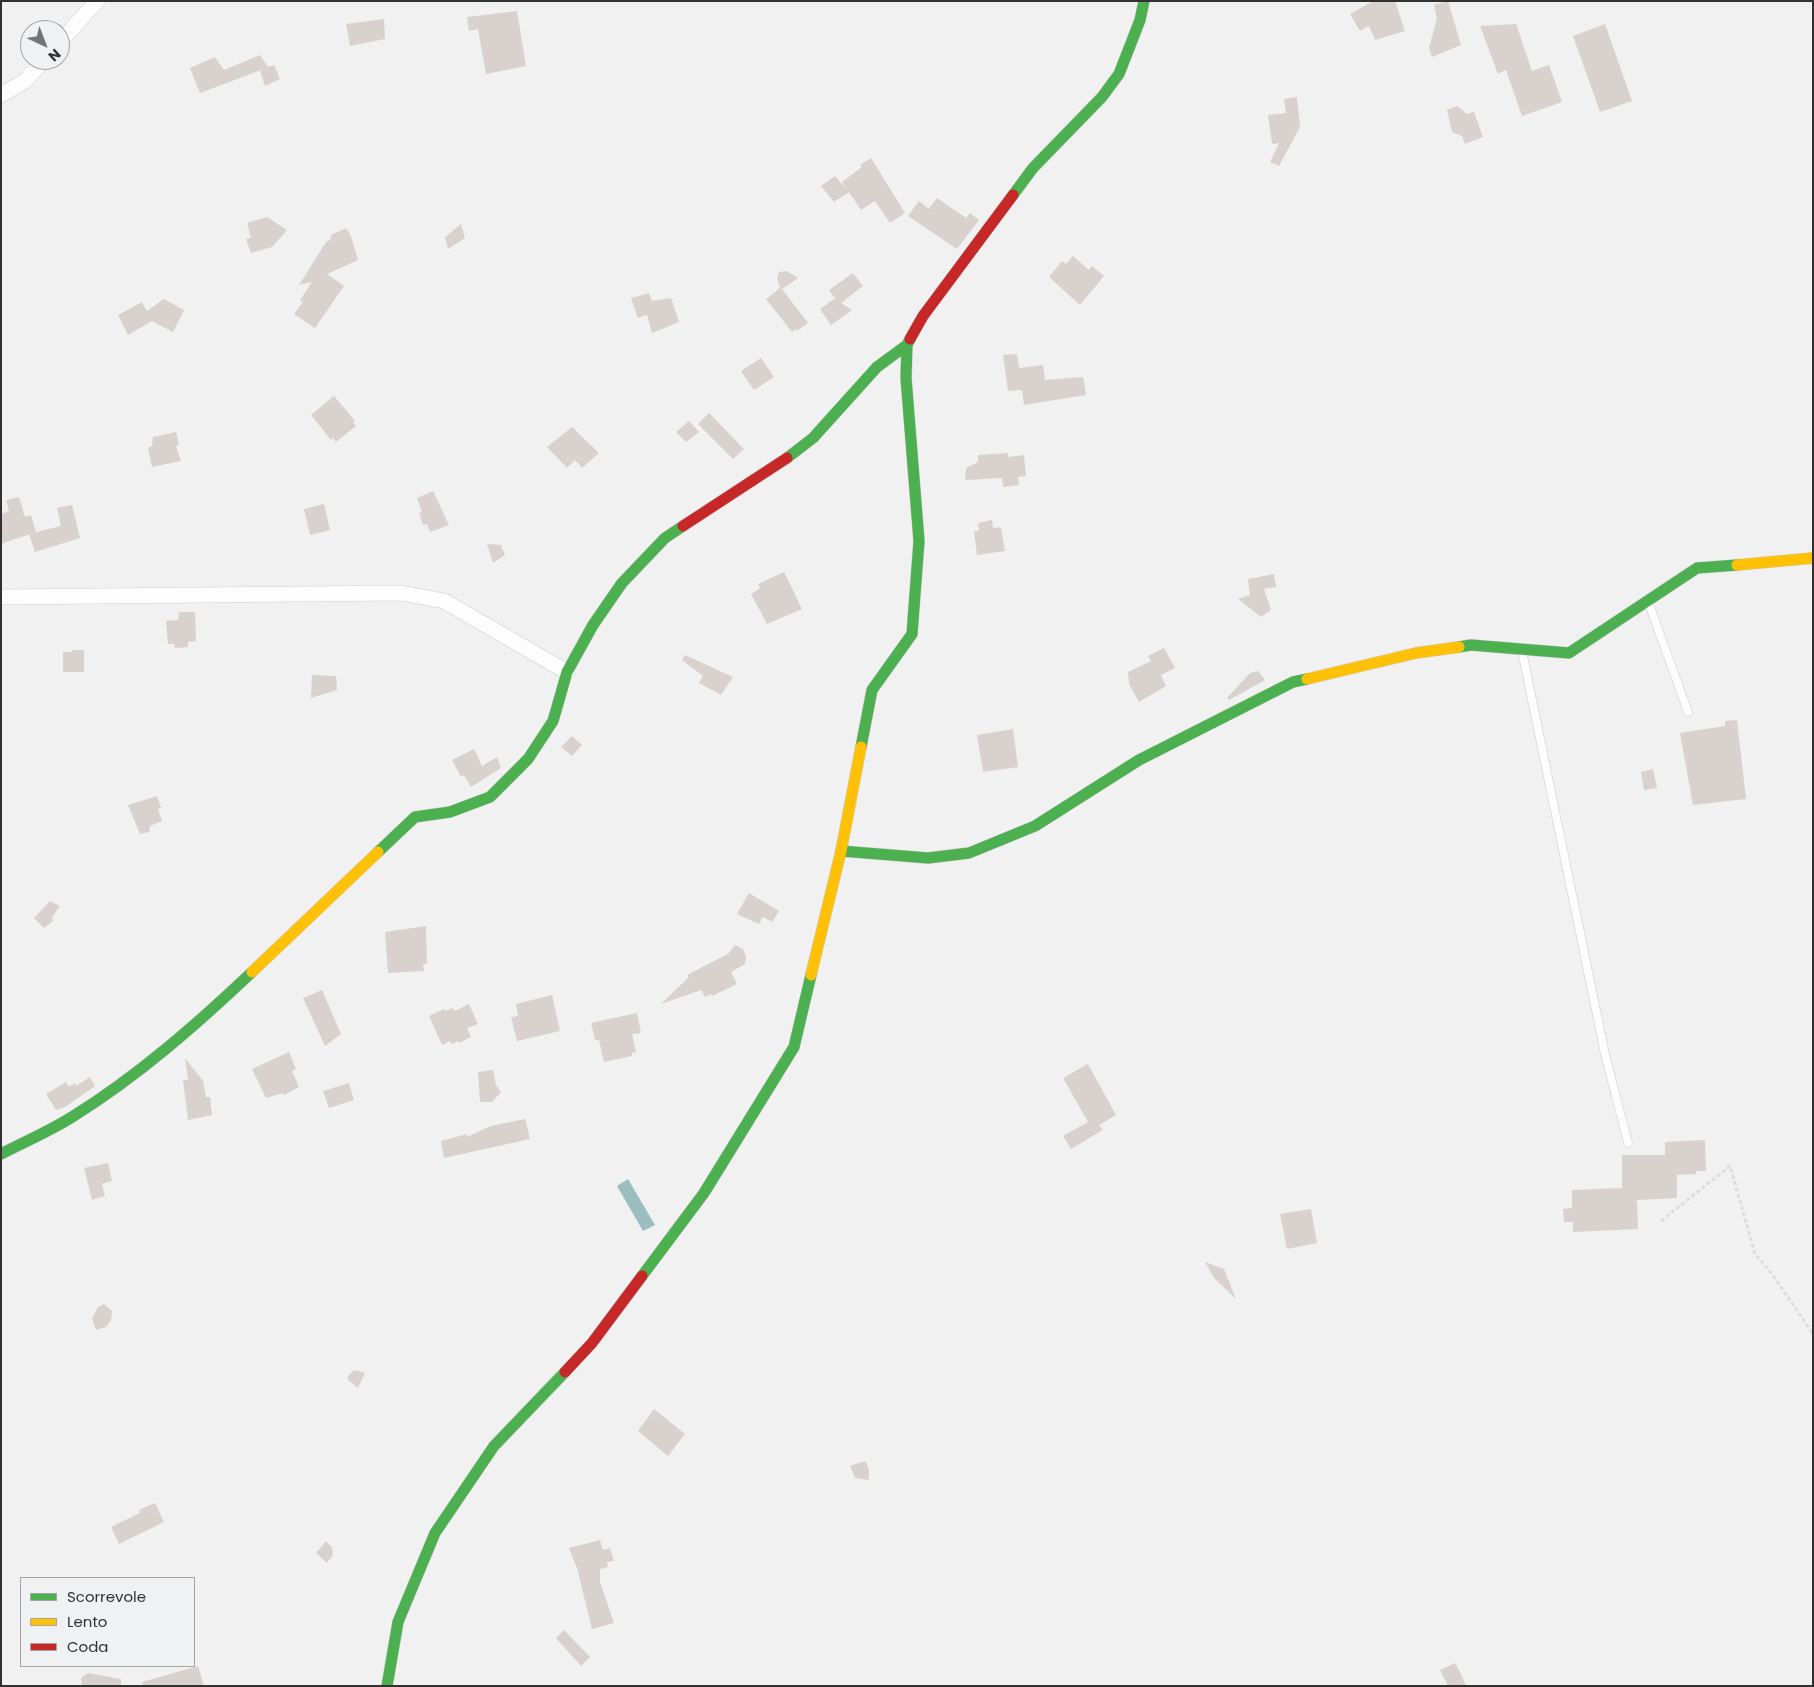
<!DOCTYPE html>
<style>
body{margin:0}
#map{position:relative;width:1814px;height:1687px;overflow:hidden;background:#f1f1f1;font-family:Poppins,sans-serif}
canvas{display:block}
.frame{position:absolute;inset:0;border:2px solid #313131;pointer-events:none}
.legend{position:absolute;left:20px;top:1577px;width:175px;height:90px;box-sizing:border-box;background:#f0f1f2;border:1px solid #a4a4a5;margin:0;padding:6px 9px;list-style:none;font-size:15px;color:#313131}
.legend li{display:flex;align-items:center;gap:10px;height:25px}
.legend b{width:25px;border:1px solid #a4a4a5}
.north{position:absolute;left:20px;top:20px;width:50px;height:50px;box-sizing:border-box;background:#f0f1f2;border:1px solid #a4a4a5;border-radius:50%;rotate:137deg;font-size:14px;font-weight:700;line-height:20px;text-align:center;color:#313131}
.north::after{content:'';display:block;margin:auto;width:18px;height:22px;background:#747474;clip-path:polygon(50% 0,100% 100%,50% 72%,0 100%)}
</style>
<div id="map">
<canvas width="1814" height="1687"></canvas>
<div class="frame"></div>
<ul class="legend">
<li><b style="height:6px;background:#4caf50"></b>Scorrevole</li>
<li><b style="height:6px;background:#ffc107"></b>Lento</li>
<li><b style="height:6px;background:#c62828"></b>Coda</li>
</ul>
<div class="north">N</div>
</div>
<script>
const ctx = document.querySelector('canvas').getContext('2d');
ctx.lineJoin = 'round';
function fillPath(path, color) {
  ctx.fillStyle = color;
  ctx.fill(path, 'evenodd');
}
function strokePath(path, color, width, dash) {
  ctx.strokeStyle = color;
  ctx.lineWidth = width;
  ctx.lineCap = dash ? 'butt' : 'round';
  ctx.setLineDash(dash || []);
  ctx.stroke(path);
}
fillPath(new Path2D(`
 M628,1179L655,1225L643,1231L617,1186Z`), '#9abec0');
fillPath(new Path2D(`
 M1373,1H1395L1405,31L1375,40L1369,26L1360,31L1350,14Z
 M1448,1L1461,45L1432,57L1429,48L1437,18L1434,5Z
 M517,11L526,66L486,74L478,29L469,31L467,17Z
 M384,19L385,39L350,46L346,24Z
 M1516,24L1532,71L1549,65L1562,102L1522,116L1506,70L1498,74L1480,26Z
 M1605,24L1632,101L1600,112L1573,36Z
 M260,55L268,67L274,65L280,79L265,86L260,71L264,69L200,93L190,68L215,57L224,70Z
 M1297,97L1300,127L1279,166L1270,162L1279,143L1272,144L1268,115L1286,113L1284,99Z
 M1457,106L1467,114L1474,112L1483,137L1465,144L1462,136L1452,132L1447,110Z
 M871,158L905,213L890,223L875,201L861,210L842,182L862,167L860,165Z
 M835,176L849,192L834,202L821,186Z
 M937,198L966,218L970,213L979,220L957,249L908,216L919,201L929,209Z
 M267,217L287,230L272,247L251,253L246,239L251,238L247,223Z
 M461,224L465,238L448,249L445,237Z
 M346,228L351,236L358,260L327,274L344,286L315,328L294,314L303,302L300,300L312,282L299,285L326,242L331,239V235Z
 M1073,256L1089,270L1092,266L1104,276L1080,305L1049,277L1062,261L1066,264Z
 M787,271L798,278L782,289L808,323L797,331L796,329L792,332L766,299L780,288L777,278L779,272Z
 M853,273L863,286L841,303L852,310L831,325L820,309L834,299L836,300L829,290Z
 M649,293L652,301L671,298L679,322L652,333L647,315L638,318L631,298Z
 M164,299L184,310L173,332L152,321L128,335L118,315L142,302L147,311Z
 M1017,354L1019,368L1043,365L1045,380L1083,377L1086,395L1024,405L1022,390L1008,391L1003,355Z
 M761,358L774,377L754,390L741,371Z
 M334,396L355,421L353,422L356,426L336,442L333,438L331,440L311,415Z
 M709,413L744,449L733,459L698,424Z
 M689,421L699,432L686,442L676,432Z
 M572,427L599,453L582,468L575,460L567,468L547,447Z
 M176,432L179,445L176,446L181,461L152,467L148,448L152,446L153,437Z
 M1008,453V457L1024,455L1026,476L1018,477L1019,485L1003,487L1002,478L965,480L966,468L978,462V455Z
 M433,491L449,525L430,532L427,524L423,525L419,513L422,512L417,498Z
 M19,497L25,517L31,515L36,532L1,544V514L9,511L6,500Z
 M324,504L330,530L310,535L304,509Z
 M72,505L80,538L35,552L29,534L61,526L57,508Z
 M992,520L993,528L1001,527L1005,551L977,555L974,531H979L978,523Z
 M487,544L501,545L505,555L493,563Z
 M784,572L802,609L767,624L751,594L760,588L758,584Z
 M1274,574L1276,587L1264,589L1271,610L1261,617L1238,599L1250,595L1248,579Z
 M179,612H195L196,641L188,642V647L175,648L174,644H168L166,621L178,620Z
 M1164,648L1175,668L1161,675L1166,686L1139,702L1129,684L1128,672L1151,661L1148,656Z
 M72,650H84V672H63V652H72Z
 M685,655L733,677L721,695L699,683L703,676L682,660Z
 M1258,671L1265,680L1229,700L1227,698L1250,673Z
 M312,675L336,676L337,690L311,698Z
 M1737,720L1746,799L1693,805L1680,733L1725,726V721Z
 M1013,729L1018,767L983,772L977,735Z
 M572,736L582,745L572,756L561,747Z
 M474,749L482,766L497,757L501,768L471,787L464,775L461,777L452,760Z
 M1653,769L1657,788L1644,790L1641,772Z
 M157,796L161,808L158,809L162,821L150,826L149,832L140,834L128,805Z
 M749,893L779,911L772,922L763,917L759,924L737,914Z
 M50,901L60,906L52,917L53,921L44,928L34,918Z
 M426,926L427,964H423L424,971L388,973L385,932Z
 M735,945L743,949L746,957L745,964L731,972L737,984L712,996L711,994L705,997L701,990L661,1004L689,977L687,975L728,954Z
 M322,990L341,1034L325,1046L303,998Z
 M552,995L560,1031L517,1041L511,1017L518,1016L516,1004Z
 M469,1004L478,1024L467,1028L471,1037L459,1043L458,1041L452,1044L450,1041L442,1045L429,1016L444,1009L445,1011L453,1008L455,1011Z
 M637,1013L641,1033L632,1034L636,1052L632,1053V1056L604,1062L599,1040H595L591,1023Z
 M289,1052L296,1069L292,1071L299,1087L284,1095L283,1093L266,1098L252,1069Z
 M185,1058L203,1081L206,1097H210L212,1115L188,1120L183,1080H188Z
 M1088,1064L1116,1115L1099,1125L1103,1130L1071,1149L1063,1136L1088,1122L1063,1078Z
 M493,1070L496,1085L501,1092L492,1102H480L478,1072Z
 M90,1077L95,1086L65,1107L56,1110L46,1094L66,1082L69,1087L75,1083L76,1086Z
 M349,1083L354,1100L329,1108L323,1091Z
 M525,1119L530,1139L444,1158L441,1141L467,1134V1137L491,1126Z
 M1705,1140L1706,1171H1696V1174L1677,1175V1198L1637,1200L1638,1229L1573,1232V1222H1564L1563,1209L1572,1208V1190L1622,1188V1155H1665V1142Z
 M108,1163L112,1181L102,1184L105,1196L92,1200L84,1168Z
 M1311,1209L1317,1243L1287,1249L1280,1214Z
 M1205,1262L1224,1269L1236,1299L1214,1278Z
 M104,1304L112,1311L111,1321L106,1327L96,1330L92,1318L98,1307Z
 M354,1370L365,1373L358,1388L348,1380V1376Z
 M654,1409L685,1434L668,1456L638,1431Z
 M865,1461L869,1469V1480L855,1478L850,1466Z
 M155,1503L164,1522L119,1544L111,1527L140,1513L139,1510Z
 M600,1540L603,1550L610,1548L614,1561L607,1562L608,1567L600,1569V1582L614,1623L592,1629L577,1568L569,1548Z
 M326,1541L332,1548L333,1555L327,1563L316,1553Z
 M564,1630L590,1657L581,1666L556,1638Z
 M1455,1663L1461,1674L1466,1686H1448L1440,1670Z
 M198,1666L204,1686H143L142,1682Z
 M88,1673L121,1679V1686H82L81,1678Z`), '#d9d1cd');
const lane = new Path2D(`
 M1648,601L1688,712
 M1522,651L1605,1054L1628,1143`);
const street = new Path2D(`
 M60,42L97,1
 M1,95L25,81L44,60
 M1,597L401,593L444,601L567,672`);
const fast = new Path2D(`
 M1013,195L1033,168L1102,97L1119,74L1140,20L1144,1
 M787,458L813,438L877,367L907,345
 M1459,647L1471,645L1569,653L1697,568L1737,565
 M861,747L872,690L912,634L919,541L906,378L907,345L910,339
 M841,851L928,858L969,853L1035,826L1139,760L1293,682L1307,679
 M378,852L415,817L450,812L490,797L528,759L553,721L567,672L593,625L622,583L665,538L683,526
 M1,1154C24,1142 50,1131 72,1117C138,1076 196,1025 252,972
 M642,1276L704,1193L794,1047L811,975
 M387,1686L398,1622L435,1533L494,1446L565,1372`);
const slow = new Path2D(`
 M1737,565L1813,558
 M1307,679L1416,653L1459,647
 M252,972L378,852
 M811,975L841,851L861,747`);
const jam = new Path2D(`
 M910,339L923,316L1013,195
 M683,526L787,458
 M565,1372L592,1343L642,1276`);
strokePath(lane, '#cdcdcd', 9);
strokePath(street, '#cdcdcd', 16);
strokePath(fast, '#cdcdcd', 12);
strokePath(slow, '#cdcdcd', 12);
strokePath(jam, '#cdcdcd', 12);
strokePath(new Path2D(`
 M1661,1221L1730,1166L1755,1254L1772,1274L1813,1334`), '#ddd', 3, [4, 2.5]);
strokePath(lane, '#fdfdfd', 8);
strokePath(street, '#fdfdfd', 15);
strokePath(fast, '#4caf50', 11);
strokePath(slow, '#ffc107', 11);
strokePath(jam, '#c62828', 11);
</script>
